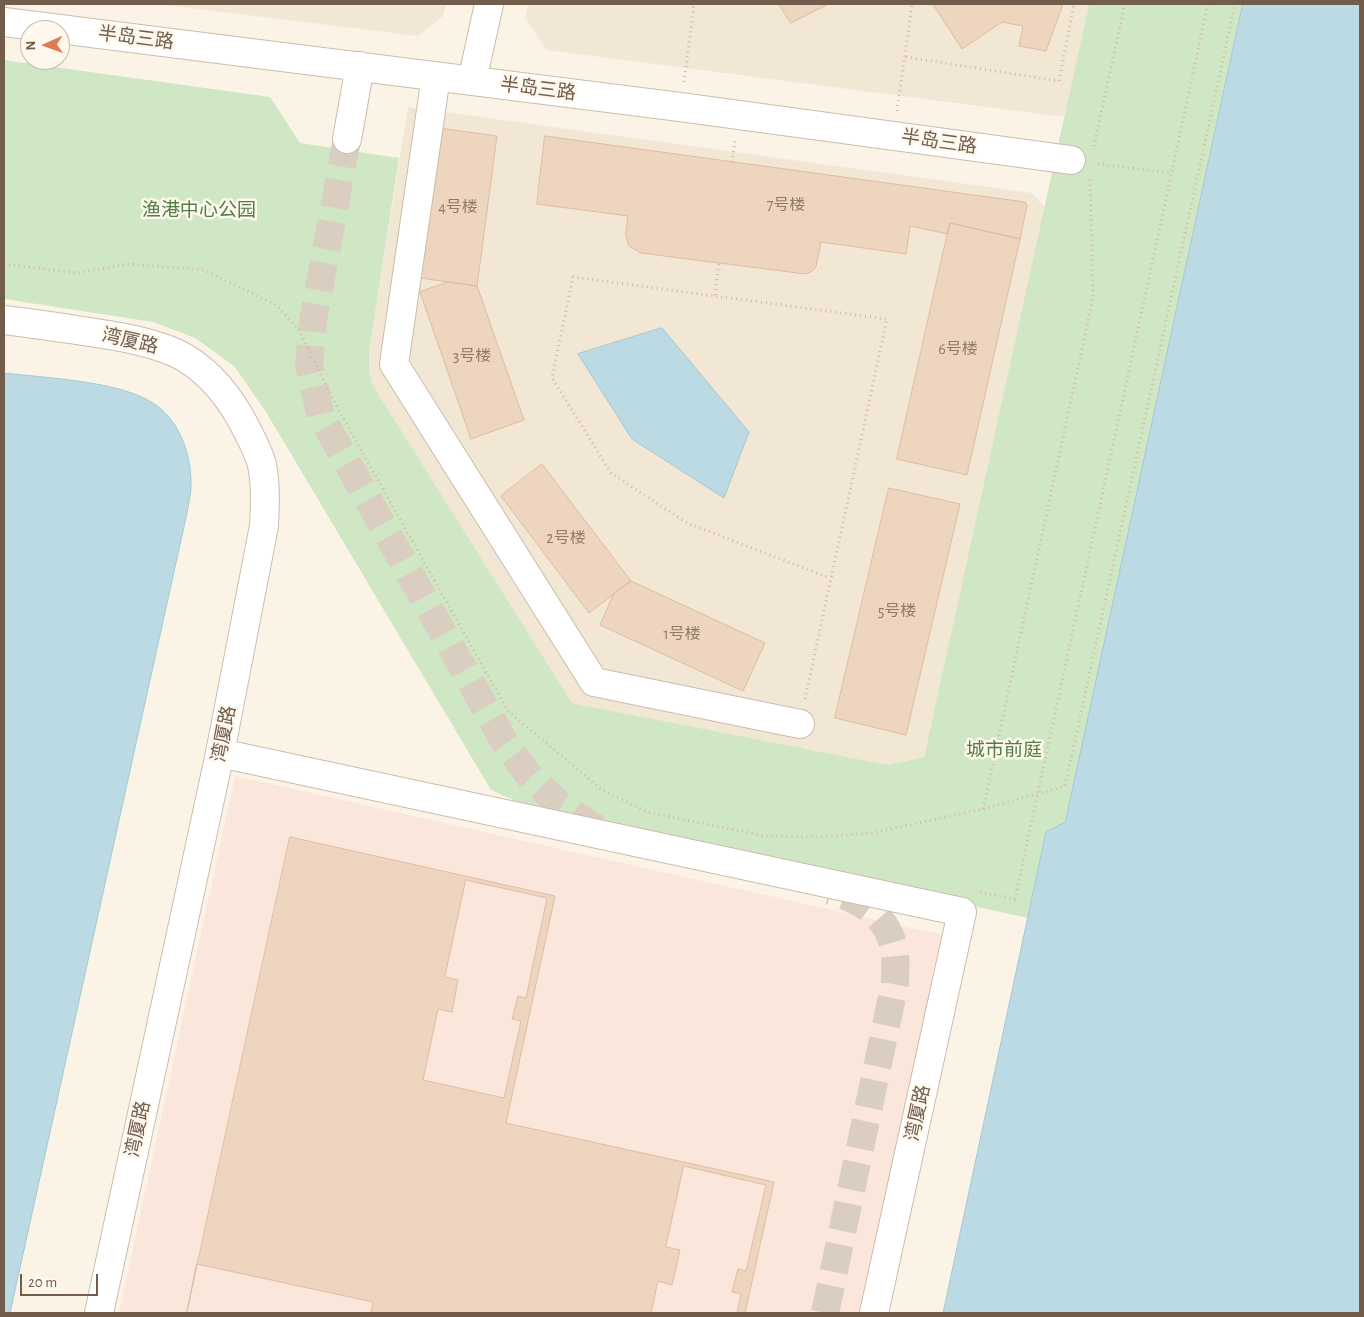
<!DOCTYPE html>
<meta charset="utf-8">
<style>
body{margin:0}
#map{position:relative;width:1364px;height:1317px;overflow:hidden;background:#fbf4e6;font-family:"Alegreya Sans",sans-serif}
canvas{display:block}
.frame{position:absolute;inset:0;border:5px solid #725c4c;pointer-events:none}
.north{position:absolute;left:20px;top:20px;width:50px;height:50px;box-sizing:border-box;background:#fef8ec;border:1px solid #c6baac;border-radius:50%;rotate:268deg;font-size:14px;font-weight:700;line-height:20px;text-align:center;color:#725c4c}
.north::after{content:'';display:block;margin:auto;width:18px;height:22px;background:#dd7b53;clip-path:polygon(50% 0,100% 100%,50% 72%,0 100%)}
.scale{position:absolute;left:20px;top:1274px;width:78px;height:22px;box-sizing:border-box;border:2px solid #725c4c;border-top:0;padding-left:6px;font-size:15px;line-height:18px;white-space:nowrap;color:#725c4c;-webkit-text-stroke:4px #fef8ec;paint-order:stroke}
</style>
<div id="map">
<canvas width="1364" height="1317"></canvas>
<div class="frame"></div>
<div class="north">N</div>
<div class="scale">20 m</div>
</div>
<script>
const ctx = document.querySelector('canvas').getContext('2d');
ctx.lineJoin = 'round';
function fillPath(path, color) {
  ctx.fillStyle = color;
  ctx.fill(path, 'evenodd');
}
function strokePath(path, color, width, dash) {
  ctx.strokeStyle = color;
  ctx.lineWidth = width;
  ctx.lineCap = dash ? 'butt' : 'round';
  ctx.setLineDash(dash || []);
  ctx.stroke(path);
}
function write(font, color, halo, rows, align = 'center') {
  ctx.font = font + ' "Alegreya Sans","Noto Sans SC",sans-serif';
  ctx.lineWidth = 5;
  ctx.setLineDash([]);
  ctx.textBaseline = 'middle';
  ctx.strokeStyle = halo;
  ctx.fillStyle = color;
  for (const [text, x, y, turn = 0] of rows) {
    ctx.save();
    ctx.translate(x, y);
    ctx.rotate((+turn || 0) * Math.PI / 180);
    ctx.textAlign = isNaN(turn) ? turn : align;
    if (halo) ctx.strokeText(text, 0, 0);
    ctx.fillText(text, 0, 0);
    ctx.restore();
  }
}
fillPath(new Path2D(`
 M158,4H446L443,16L418,36Z
 M528,4H1089L1064,117L547,50L525,18Z
 M408,107L1032,193L1045,208L924,757L888,765L572,703L372,384L369,369V352Z`), '#f2e6d4');
fillPath(new Path2D(`
 M235,776L943,935L860,1313H119Z`), '#fae6da');
fillPath(new Path2D(`
 M1089,4H1243L1065,822L1046,832L1028,918L538,811L491,790L266,412L234,366L195,338L153,322L4,299V60L270,97L300,143L399,158L369,352V369L372,384L572,703L888,765L924,757Z`), '#d0e7c5');
const water = new Path2D(`
 M1243,4H1360V1313H943L1046,832L1065,822Z
 M662,328L749,432L724,498L632,439L578,354Z
 M4,373C46,378 123,381 156,405C181,423 192,457 191,487C191,495 188,505 187,513L10,1313H4Z`);
fillPath(water, '#bbdae3');
strokePath(water, '#a2c9d4', 1);
const building = new Path2D(`
 M779,4H828L791,23Z
 M938,4H1063L1046,51L1019,46L1023,26L1002,22L962,49L934,6Z
 M439,128L497,136L477,286L420,278Z
 M545,136L1025,202L1027,206L1020,239L950,223L948,234L910,226L906,254L821,242L816,267L811,272L805,274L641,253L629,246L627,240L626,233L628,216L537,204Z
 M950,223L1020,239L967,475L897,459Z
 M448,282L477,286L524,420L471,439L420,292Z
 M542,464L631,581L589,613L501,496Z
 M889,488L960,504L906,735L835,718Z
 M631,581L765,643L743,691L600,625L614,593Z
 M290,837L555,896L506,1123L774,1182L745,1313H187Z
 M466,880L547,898L526,998L518,996L512,1019L521,1021L504,1098L423,1080L438,1009L452,1012L458,980L445,977Z
 M684,1166L766,1185L746,1271L738,1269L732,1292L741,1294L737,1313H651L658,1281L672,1285L680,1250L666,1247Z
 M197,1264L373,1302L371,1313H187Z`);
fillPath(building, '#eed5bf');
strokePath(building, '#e0bda0', 1);
strokePath(new Path2D(`
 M347,139L313,321L309,365L321,416L505,743L530,777L560,805L601,831L608,833
 M825,1313L895,983C895,974 896,964 895,955C891,918 862,899 829,891`), '#d9cec0', 28, [28, 14]);
const minor = new Path2D(`
 M4,22L680,107L1071,160
 M436,76L394,364L594,682L800,724
 M472,81L489,4
 M347,139L360,66
 M4,320C30,323 57,327 83,331C115,336 146,340 176,353C203,366 225,391 240,417C248,432 258,449 262,465C266,485 265,506 264,526L220,753L99,1313
 M220,753L962,912L874,1313`);
strokePath(minor, '#ccbcad', 30);
strokePath(new Path2D(`
 M906,57L1059,81L1074,4
 M684,82L694,4
 M897,111L912,4
 M1094,146L1125,4
 M732,162L735,140
 M1098,164L1171,173
 M4,264L76,273L128,264L204,270L276,305L299,330L338,409L508,711L602,790L647,812L765,836L820,837L872,833L983,809L1065,786L1235,4
 M715,295L719,263
 M805,699L887,319L573,277L552,378L611,473L687,523L830,578
 M983,809L1093,298L1090,179
 M980,892L1015,899L1208,4`), '#d3b9a2', 3, [1, 4]);
strokePath(minor, '#fff', 28);
write('16px', '#917a69', null, [
 ["7号楼",786,205],
 ["4号楼",458,207],
 ["6号楼",958,349],
 ["3号楼",472,356],
 ["2号楼",566,538],
 ["5号楼",897,611],
 ["1号楼",682,634]
]);
write('19px', '#725c4c', '#fef8ec', [
 ["半岛三路",136,38,7],
 ["半岛三路",538,89,7],
 ["半岛三路",939,142,8],
 ["湾厦路",130,341,13],
 ["湾厦路",224,734,-79],
 ["湾厦路",918,1113,-78],
 ["湾厦路",138,1129,-78]
]);
write('19px', '#547d48', '#fef8ec', [
 ["渔港中心公园",199,210],
 ["城市前庭",1004,750]
]);
</script>
